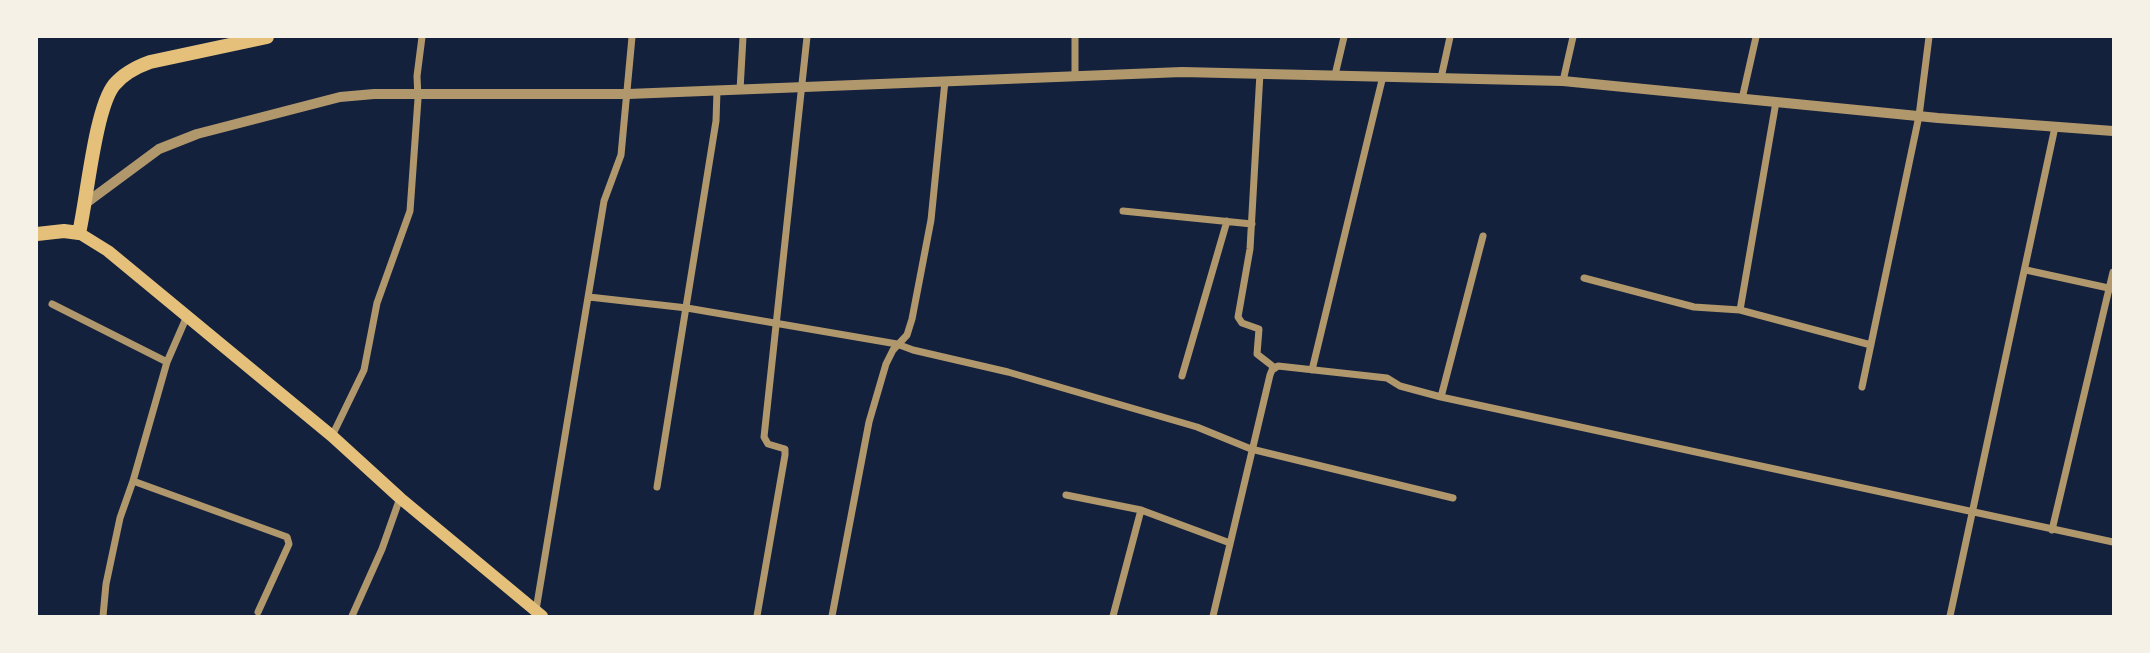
<!DOCTYPE html>
<style>
body{margin:0}
#map{position:relative;width:2150px;height:653px;overflow:hidden;background:#14213d;font-family:"Space Grotesk",sans-serif}
canvas{display:block}
.frame{position:absolute;inset:0;border:38px solid #f6f1e7;pointer-events:none}
</style>
<div id="map">
<canvas width="2150" height="653"></canvas>
<div class="frame"></div>
</div>
<script>
const ctx = document.querySelector('canvas').getContext('2d');
ctx.lineJoin = 'round';
function strokePath(path, color, width, dash) {
  ctx.strokeStyle = color;
  ctx.lineWidth = width;
  ctx.lineCap = dash ? 'butt' : 'round';
  ctx.setLineDash(dash || []);
  ctx.stroke(path);
}
strokePath(new Path2D(`
 M1075,37V76
 M1260,73L1250,249L1238,317L1242,323L1259,329L1257,354L1275,368
 M1335,75L1344,37
 M1441,78L1450,37
 M1563,81L1573,37
 M740,90L743,37
 M1742,99L1756,37
 M1123,211L1252,224
 M2026,270L2113,289
 M1584,278L1694,307L1740,310L1871,345
 M589,297L687,308L897,344L913,350L1008,372L1197,427L1251,449L1453,498
 M52,304L167,362
 M1740,310L1776,102
 M1312,370L1383,76
 M1182,376L1227,221
 M1862,387L1919,116L1929,37
 M1441,397L1483,236
 M332,436L364,370L377,303L410,211L418,99L417,76L422,37
 M133,481L287,537L289,544L258,612
 M657,487L716,121L717,91
 M1066,495L1141,510L1230,543
 M2052,530L2113,272
 M536,610L604,201L621,155L632,37
 M103,616L106,584L120,518L133,481L167,362L187,316
 M352,616L382,549L400,498
 M757,616L785,455V449L768,444L764,437L807,37
 M832,616L869,422L886,364L893,350L907,335L912,319L931,220L945,81
 M1113,616L1141,510
 M1213,616L1270,375L1272,370L1278,366L1387,378L1400,386L1441,397L2113,542
 M1950,616L2055,127`), '#b1986c', 7);
strokePath(new Path2D(`
 M86,203L159,149L197,134L340,97L374,94H628L1182,72L1563,81L1938,118L2113,131`), '#b1986c', 10);
strokePath(new Path2D(`
 M79,233L108,251L332,436L400,498L542,616`), '#e5c07b', 12);
strokePath(new Path2D(`
 M37,234L64,231L79,233C87,199 95,109 114,85C124,73 136,67 150,62L267,37`), '#e5c07b', 14);
</script>
